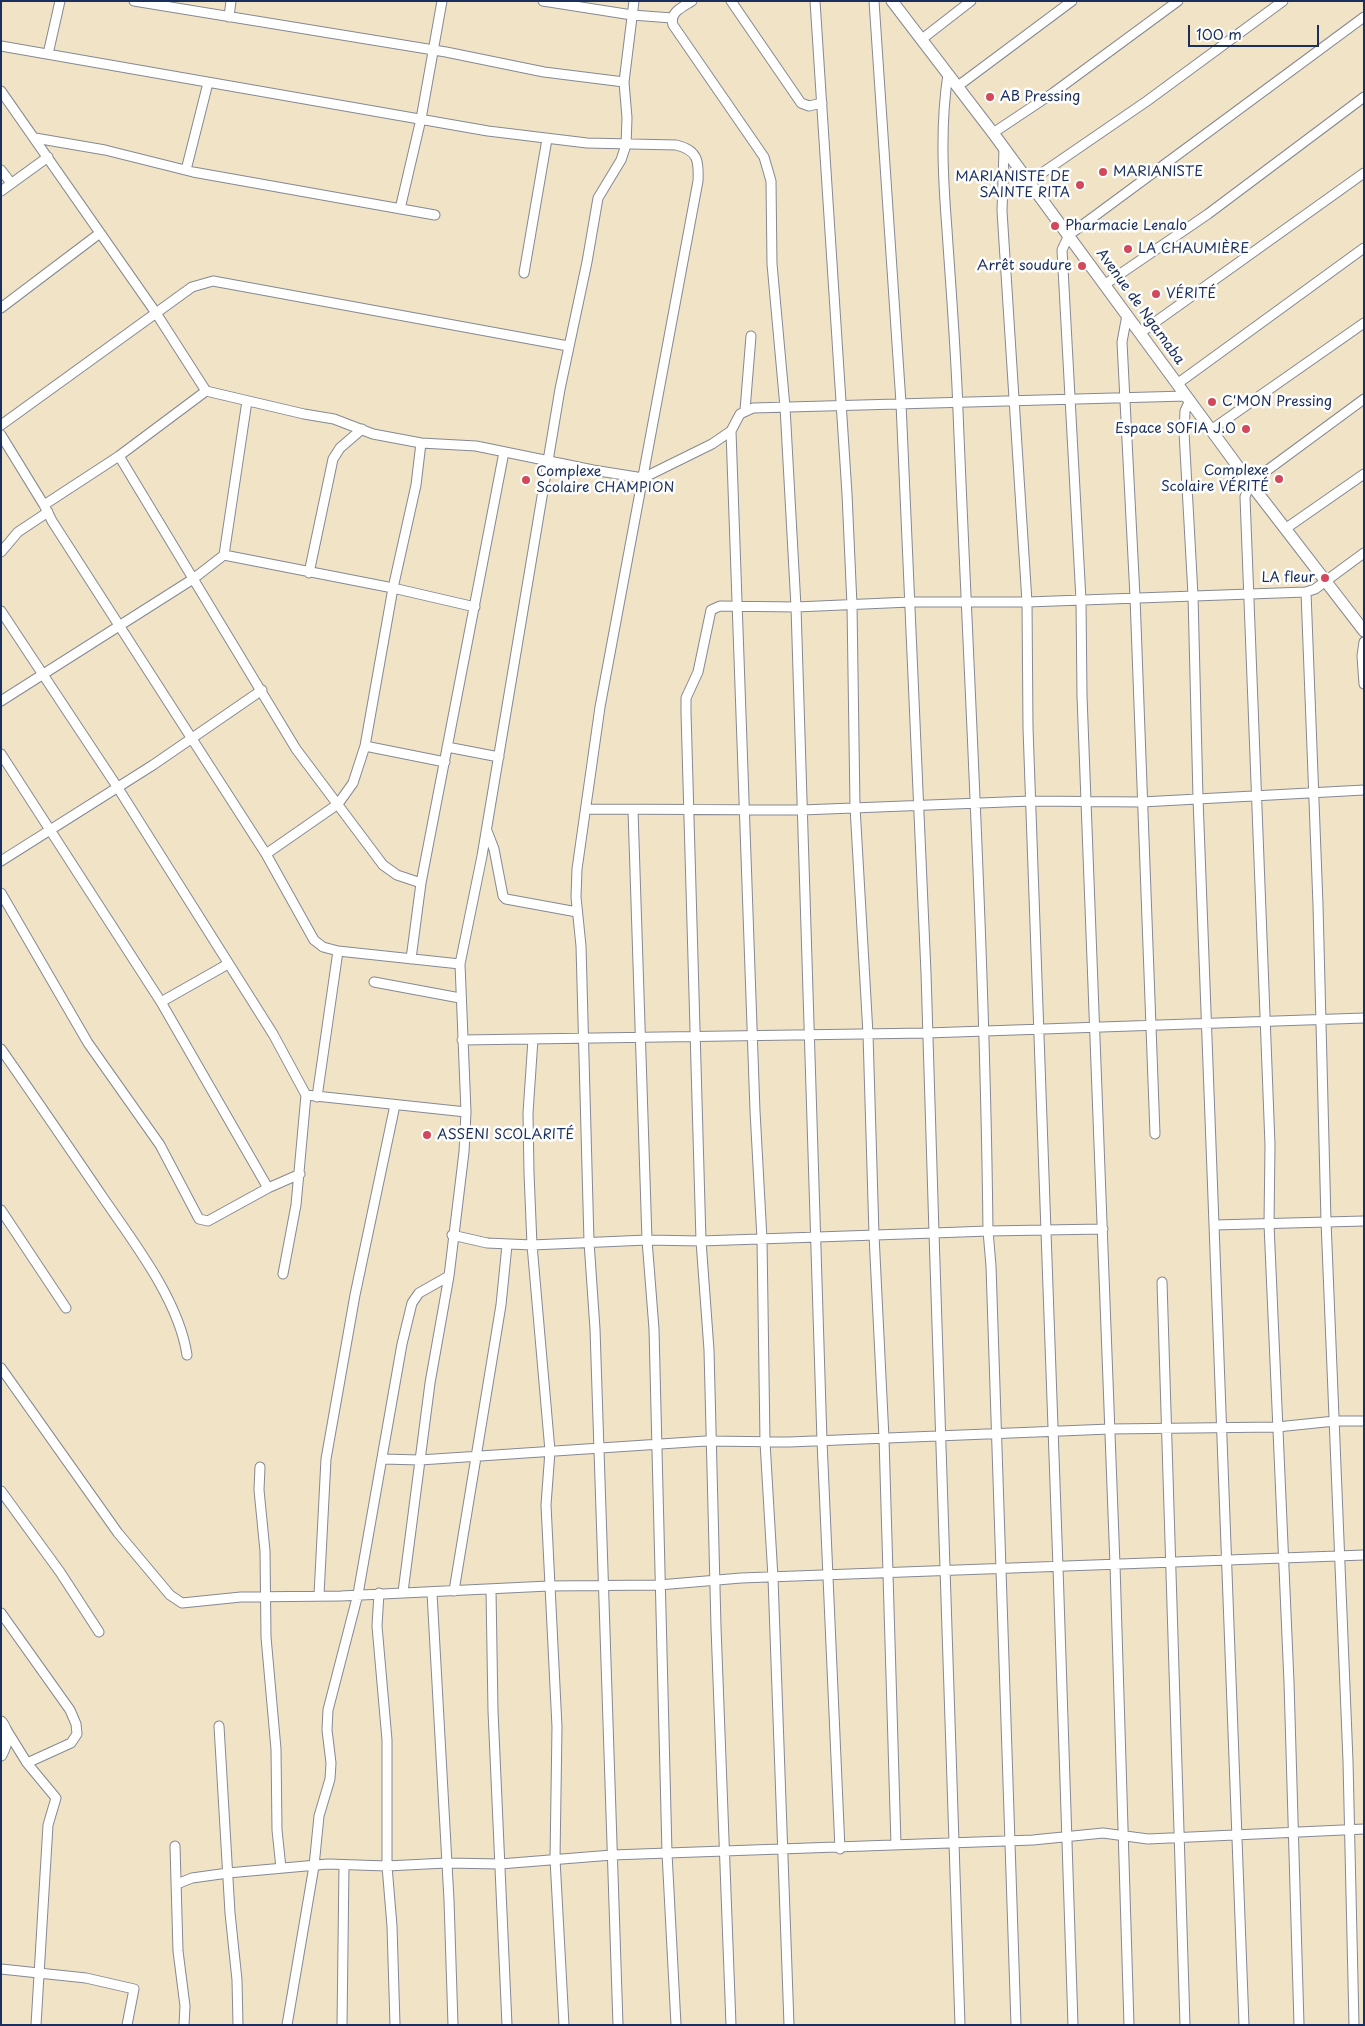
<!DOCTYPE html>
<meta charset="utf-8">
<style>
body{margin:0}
#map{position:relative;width:1365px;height:2026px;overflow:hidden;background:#f0e3c6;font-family:"Playpen Sans",sans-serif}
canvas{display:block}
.frame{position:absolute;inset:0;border:2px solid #1b2f5e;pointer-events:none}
.scale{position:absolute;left:1188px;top:25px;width:131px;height:22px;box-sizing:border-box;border:2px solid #1b2f5e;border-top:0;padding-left:6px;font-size:15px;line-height:18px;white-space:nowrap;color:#1b2f5e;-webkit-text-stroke:4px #fff;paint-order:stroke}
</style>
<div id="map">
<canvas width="1365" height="2026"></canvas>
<div class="frame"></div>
<div class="scale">100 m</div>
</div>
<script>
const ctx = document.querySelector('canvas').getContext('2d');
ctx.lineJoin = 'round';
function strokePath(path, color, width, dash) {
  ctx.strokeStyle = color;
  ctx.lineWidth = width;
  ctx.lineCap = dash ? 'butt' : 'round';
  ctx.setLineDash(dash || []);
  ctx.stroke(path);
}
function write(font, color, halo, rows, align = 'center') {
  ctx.font = font + ' "Playpen Sans",sans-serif';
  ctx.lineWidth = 5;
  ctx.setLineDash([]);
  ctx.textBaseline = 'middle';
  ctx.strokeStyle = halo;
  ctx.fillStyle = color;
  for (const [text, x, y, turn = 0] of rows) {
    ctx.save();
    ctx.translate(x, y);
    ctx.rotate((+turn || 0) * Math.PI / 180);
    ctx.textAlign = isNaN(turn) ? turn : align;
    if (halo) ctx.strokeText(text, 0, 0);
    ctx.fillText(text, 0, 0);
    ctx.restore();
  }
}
const street = new Path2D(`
 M134,1L446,52L544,72L624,82
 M543,1L632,15L672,18
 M692,1C683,7 669,12 673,25L764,157L771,181L772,264L785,407L796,607L822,1441L840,1849
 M731,1L801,103L809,106L822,103
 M815,1L847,494L852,605L855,807L868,1034L874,1235L884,1438L896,1845
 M874,1L901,403L926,973L934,1233L988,1231L991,1266L1016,2025
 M229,17L231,1
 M922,39L971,1
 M1,46L488,131L587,143L676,145C698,150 699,161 698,181L600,707L577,869L576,897L581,946L589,1242L595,1329L618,2025
 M48,54L60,1
 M948,74C940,126 943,178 947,230C951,290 956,351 958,411C969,684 985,958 988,1231L1103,1229
 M958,86L1072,1
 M1,91L156,313L206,391L304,414L334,419L373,434L421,443L476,446L593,470L643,478L712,444L731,431
 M993,133L1053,93L1178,1
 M35,138L105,150L193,172L435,215
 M1004,149L1002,211L1027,602L1028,728L1058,1567L1073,2025
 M1,170L11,183
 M186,170L208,83
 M1029,182L1147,101L1283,1
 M1,191L48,157
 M400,209L421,119L442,1
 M524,273L547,139
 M1104,285L1208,214L1364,97
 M1,308L100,233
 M1127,315L1122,342L1135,597L1155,1134
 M1140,333L1364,173
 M1177,384L1364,248
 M1190,400L1185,411L1184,432L1193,595L1198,798L1244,2025
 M745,410L751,336
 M1,425L192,287L213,281L568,346
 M1211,430L1364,323
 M1,435L44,505L52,521L266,854L314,940L323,947L338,951L460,964
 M119,456L296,749L383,865L397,875L421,883
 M44,505L119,456L206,391
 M1285,529L1364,474
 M1,552L18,532L48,512
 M224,555L393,588L475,607
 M309,573L333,459L340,448L362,429
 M1306,592L1318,905L1326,1221L1348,1761L1354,2025
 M1,611L118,788L273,1034L306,1095L466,1112
 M1364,642L1362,656L1364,684
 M1,701L193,579L224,555L247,401
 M365,746L445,762
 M447,747L499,757
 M1,754L161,1002L268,1188L300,1174
 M586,809L802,810L1031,801L1142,802L1364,790
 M633,810L647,1240L654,1329L667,1853L676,2025
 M487,831L494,849L503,896L506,899L577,912
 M266,854L338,804L353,783L365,746L393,588L416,485L421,443
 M1,861L153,765L262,690
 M1,893L88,1043L160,1145L199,1219L208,1221L268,1188
 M411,959L421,883L504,452
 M374,982L460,998
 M161,1002L228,964
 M533,1039L528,1113L529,1173L532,1245L550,1451L546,1505L557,1727L555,1859L564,2025
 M462,1040L927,1033L1364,1018
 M1,1049C36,1099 70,1149 104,1199C135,1244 179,1301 187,1355
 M317,1097L338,951
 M1,1210L66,1308
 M1215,1225L1364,1221
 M452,1235L487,1243L532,1245L647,1240L701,1241L934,1233L960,2025
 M283,1274L296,1205L306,1095
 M1162,1282L1185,2025
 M1,1368L118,1533L170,1595L182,1603L241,1597L341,1596L549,1586L659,1585L741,1578L1364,1555
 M383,1459L420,1460L706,1441L789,1442L1110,1429L1277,1427L1335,1421H1364
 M260,1467L259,1490L265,1551L266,1637L276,1749L277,1830L281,1868
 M1,1491L60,1572L99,1632
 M491,1590L493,1711L507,2025
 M454,1591L501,1305L507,1245
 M403,1592L430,1383L449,1276L464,1152L466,1112L460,964L482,856L560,389L587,262L598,198L621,160L626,145L627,118L624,82L634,1
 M379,1593L377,1626L387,1740V1866L392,1926L395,2025
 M432,1593L449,1900L453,2025
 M319,1595L326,1459L355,1295L395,1105
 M1,1613L70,1710L76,1724L77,1734L71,1743L27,1763
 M219,1726L230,1913L237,1980L238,2025
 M6,1729L27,1763L56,1798L48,1825L36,2025
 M175,1846L178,1951L185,2006L184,2025
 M177,1884L192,1878L228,1873L328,1864L387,1866L446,1863L500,1864L612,1855L1033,1840L1103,1833L1148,1839L1364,1829
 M1,1969L86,1978L134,1989L127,2025
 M287,2025L314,1866L319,1816L330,1779L331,1763L327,1730L328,1710L358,1594L402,1344L412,1303L419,1293L449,1276
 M342,2025L344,1865
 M731,2025L716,1627L709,1350L701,1241L686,712V698L698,672L711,610L720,606L796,607L910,602H1027L1306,592L1315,589L1364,553
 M789,2025L773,1578L765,1442L762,1239L755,1111L731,431L740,414L753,408L1186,396
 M1129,2025L1115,1565L1082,696L1081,600L1062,250L1069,235L1364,17
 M1299,2025L1289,1682L1269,1224L1270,1145L1245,497L1250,483L1364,399`);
const secondary = new Path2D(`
 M892,1L993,133L1250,483L1364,631
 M1,1722C9,1732 7,1744 1,1755`);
strokePath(street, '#868992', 11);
strokePath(secondary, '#868992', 13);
strokePath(street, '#fff', 9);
strokePath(secondary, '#fff', 11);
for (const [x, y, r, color] of [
 [990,97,5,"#d1495b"],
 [1103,172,5,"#d1495b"],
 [1080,185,5,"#d1495b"],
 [1055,226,5,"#d1495b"],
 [1128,249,5,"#d1495b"],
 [1082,266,5,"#d1495b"],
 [1156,294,5,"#d1495b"],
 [1212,402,5,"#d1495b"],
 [1246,429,5,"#d1495b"],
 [1279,479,5,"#d1495b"],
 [526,480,5,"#d1495b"],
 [1325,578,5,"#d1495b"],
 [427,1135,5,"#d1495b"]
]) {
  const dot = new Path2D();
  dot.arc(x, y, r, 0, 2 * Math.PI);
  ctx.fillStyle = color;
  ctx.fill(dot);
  strokePath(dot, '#fff', 2);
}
write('14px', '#1b2f5e', '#fff', [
 ["AB Pressing",1000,97],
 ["MARIANISTE",1113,172],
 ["MARIANISTE DE",1070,177,"right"],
 ["SAINTE RITA",1070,193,"right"],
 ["Pharmacie Lenalo",1065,226],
 ["LA CHAUMIÈRE",1138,249],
 ["Arrêt soudure",1072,266,"right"],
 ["VÉRITÉ",1166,294],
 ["C'MON Pressing",1222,402],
 ["Espace SOFIA J.O",1236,429,"right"],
 ["Complexe",1269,471,"right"],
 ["Scolaire VÉRITÉ",1269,487,"right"],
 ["Complexe",536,472],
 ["Scolaire CHAMPION",536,488],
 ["LA fleur",1315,578,"right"],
 ["ASSENI SCOLARITÉ",437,1135]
], 'left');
write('14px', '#1b2f5e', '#fff', [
 ["Avenue de Ngamaba",1140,307,54]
]);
</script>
